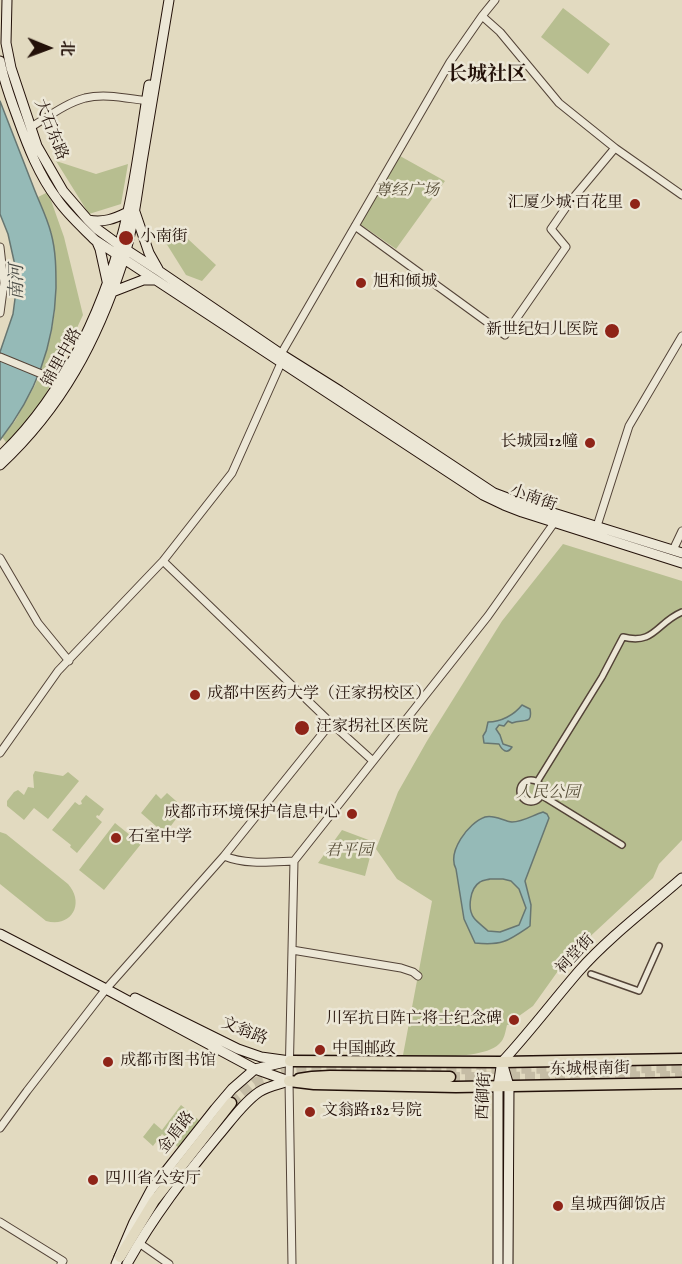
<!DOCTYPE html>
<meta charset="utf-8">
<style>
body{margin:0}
#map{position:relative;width:682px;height:1264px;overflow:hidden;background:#e2dac0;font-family:"IM FELL English","Noto Serif SC",serif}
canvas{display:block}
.north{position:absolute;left:18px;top:18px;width:60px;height:60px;-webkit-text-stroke:4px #ece7d6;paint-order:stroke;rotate:91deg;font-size:16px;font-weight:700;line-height:24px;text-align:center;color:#231109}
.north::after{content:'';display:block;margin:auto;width:21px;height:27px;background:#231109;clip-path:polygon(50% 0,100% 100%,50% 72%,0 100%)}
</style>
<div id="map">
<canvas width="682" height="1264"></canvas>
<div class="north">北</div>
</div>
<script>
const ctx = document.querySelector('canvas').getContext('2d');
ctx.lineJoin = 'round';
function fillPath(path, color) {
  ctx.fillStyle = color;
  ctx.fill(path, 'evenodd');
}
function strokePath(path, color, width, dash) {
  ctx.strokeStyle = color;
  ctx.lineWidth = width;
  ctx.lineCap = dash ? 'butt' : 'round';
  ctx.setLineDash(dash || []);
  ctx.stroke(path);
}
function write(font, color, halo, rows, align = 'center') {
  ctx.font = font + ' "IM FELL English","Noto Serif SC",serif';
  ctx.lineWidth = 5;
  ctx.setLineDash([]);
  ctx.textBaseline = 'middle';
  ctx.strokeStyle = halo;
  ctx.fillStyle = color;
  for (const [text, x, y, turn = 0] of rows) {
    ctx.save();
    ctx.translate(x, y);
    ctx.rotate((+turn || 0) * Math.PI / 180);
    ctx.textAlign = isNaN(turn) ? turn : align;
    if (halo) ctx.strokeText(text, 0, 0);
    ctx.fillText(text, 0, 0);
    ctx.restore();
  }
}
fillPath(new Path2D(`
 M563,8L610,44L588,74L541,37Z
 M400,156L445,181L396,249L360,224Z
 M56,161L96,174L128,164L121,204L89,214Z
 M48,192L64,237L83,315L44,398L27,424L8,445L2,437L15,421L35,385L42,366L51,334L55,310L51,234L38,197Z
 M174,226L216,265L202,281L186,275L161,235Z
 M563,544L682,581V840L659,864L653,878L568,957L533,1006L519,1016L516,1024L507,1025C506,1029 505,1035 503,1039C491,1062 427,1055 403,1055L432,901L397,879L376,849L398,792L427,741L502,621Z
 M35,771L63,776L68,772L79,781L48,819L34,808L24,820L7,806V801L14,792L18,790L24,795L28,787L34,788L33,775Z
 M167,793L184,808L165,834L141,813L156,794L161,799Z
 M86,795L104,809L99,816L97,815L96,817L102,822L77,853L70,847L71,845L52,830L75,802L79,805L82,804L81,801Z
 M115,823L141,844L104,890L79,870Z
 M342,830L374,842L365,876L318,863Z
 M0,832L6,834L68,884C85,903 72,928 46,921L0,884Z
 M181,1105L200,1121L179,1148L162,1134L153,1146L143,1137L154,1123L162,1130Z`), '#b7be90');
const water = new Path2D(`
 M0,101C11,129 22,158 33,186C39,202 47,217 51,233C56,251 56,270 56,288C54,346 36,394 0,440V352L13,314L16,291L14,261L8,234L0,214Z
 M522,705L530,709C533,726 523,718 512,723L508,721L504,726L499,725L496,729L500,735L503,744L512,747C507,755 502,750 499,744L484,743L483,736L486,731L488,722C501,722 514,715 522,705Z
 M543,812L547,814L549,818L525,881L531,905L530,926C508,941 502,946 475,943L464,919L456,869C447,852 468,823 485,817C494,814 503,821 512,822C523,822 533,815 543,812ZM490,879H503L511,881L519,889L526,908L519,925L500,932L488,931C484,927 478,923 474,918C467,909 470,888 480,882C483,880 487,880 490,879Z`);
fillPath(water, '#95bab7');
strokePath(water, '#677671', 1.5);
strokePath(new Path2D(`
 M450,1077L682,1076
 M231,1103L254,1083L283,1072L305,1070L682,1068`), '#c5bca5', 10, [10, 5]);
const pedestrian = new Path2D(`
 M520 791a11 11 0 1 1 22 0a11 11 0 1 1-22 0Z
 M537,782L602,677L623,637C655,645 656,623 682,612
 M541,795L622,845
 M591,974L639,991L659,946`);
const minor = new Path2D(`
 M482,16L500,32L559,103L615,148L682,195
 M31,127C48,117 66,103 85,98C106,93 129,99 150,101
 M355,226L505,335L566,247L551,229L569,203L615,148
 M0,247L4,283L0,313
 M281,354L450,62L482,16L495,0
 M0,357L61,382
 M597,526L629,426L682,336
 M673,550L682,531
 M0,558L38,623L69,661
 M163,561L331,723L373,761
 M0,753L58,671L163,561L232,473L281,363
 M224,856C246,865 270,862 294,861
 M294,861L488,616L554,523
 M292,950L401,968L413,972L418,976
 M0,1128L27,1091L106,989L224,856L331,723
 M0,1222L63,1261L61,1264
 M139,1243L169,1264
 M292,1264L289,1081L294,861`);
const secondary = new Path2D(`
 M7,0L6,43L11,68L37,146L63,191L88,220L97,229L119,245L159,271L281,354L340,391L494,493L518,502L682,553
 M0,61C4,82 11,100 18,119C28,147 39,175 57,199C68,215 82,227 95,240L483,495L504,505L522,512L682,563
 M135,212L149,253L158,269
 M88,220C103,223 114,219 128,212
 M97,242L100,249L107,281
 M112,292L143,280H155
 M0,456C66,394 109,299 128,211C137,170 142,127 149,85
 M0,465C62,407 97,341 123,261C133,229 137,195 142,162C151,108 160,54 169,0
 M0,934L106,989L255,1069L289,1081
 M135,998L238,1049L261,1057L290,1061
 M502,1062C529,1033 553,1001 579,971C608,938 649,907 682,878
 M502,1062L509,1086L508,1264
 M116,1264L134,1222L151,1190L215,1109L232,1089L255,1069L285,1062
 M127,1264C153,1217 184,1177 218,1136C231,1121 243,1103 259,1092C268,1086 280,1084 289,1081
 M498,1264V1086L501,1067`);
const primary = new Path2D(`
 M290,1061L502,1062L682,1059
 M299,1079L312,1077L330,1076L450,1077
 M289,1081L314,1084L456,1087L682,1083
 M120,1257L154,1201L231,1103`);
strokePath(pedestrian, '#534337', 8);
strokePath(minor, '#534337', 9);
strokePath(secondary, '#231109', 11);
strokePath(primary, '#231109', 13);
strokePath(pedestrian, '#ece7d6', 5);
strokePath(minor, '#ece7d6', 7);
strokePath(secondary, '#ece7d6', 9);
strokePath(primary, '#e2dac0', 10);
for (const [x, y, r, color] of [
 [635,204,6,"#8f2418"],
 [126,238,8,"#8f2418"],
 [361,283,6,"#8f2418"],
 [612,331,8,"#8f2418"],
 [590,443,6,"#8f2418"],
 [195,695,6,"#8f2418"],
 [302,728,8,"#8f2418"],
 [352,814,6,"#8f2418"],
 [116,838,6,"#8f2418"],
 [514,1020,6,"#8f2418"],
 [320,1050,6,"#8f2418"],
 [108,1062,6,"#8f2418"],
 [310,1112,6,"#8f2418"],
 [93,1180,6,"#8f2418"],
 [558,1206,6,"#8f2418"]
]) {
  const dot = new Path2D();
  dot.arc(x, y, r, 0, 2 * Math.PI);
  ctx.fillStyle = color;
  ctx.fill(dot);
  strokePath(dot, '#ece7d6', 2);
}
write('16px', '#231109', '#ece7d6', [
 ["大石东路",50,130,68],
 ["锦里中路",63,358,-61],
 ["小南街",533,499,20],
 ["祠堂街",576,955,-47],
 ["文翁路",244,1032,22],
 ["东城根南街",590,1070,-1],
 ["西御街",485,1096,-87],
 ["金盾路",177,1133,-52]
]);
write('italic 16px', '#574e38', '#ece7d6', [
 ["尊经广场",407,192],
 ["人民公园",548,794],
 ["君平园",349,852]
]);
write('16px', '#231109', '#ece7d6', [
 ["汇厦少城·百花里",623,204,"right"],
 ["小南街",140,238],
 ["旭和倾城",373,283],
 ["新世纪妇儿医院",598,331,"right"],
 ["长城园12幢",578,443,"right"],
 ["成都中医药大学（汪家拐校区）",207,695],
 ["汪家拐社区医院",316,728],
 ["成都市环境保护信息中心",340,814,"right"],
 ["石室中学",128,838],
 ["川军抗日阵亡将士纪念碑",502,1020,"right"],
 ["中国邮政",332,1050],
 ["成都市图书馆",120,1062],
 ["文翁路182号院",322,1112],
 ["四川省公安厅",105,1180],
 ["皇城西御饭店",570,1206]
], 'left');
write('italic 18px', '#4b4c46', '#ece7d6', [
 ["南河",18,282,-90]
]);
write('bold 20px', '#231109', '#ece7d6', [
 ["长城社区",487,76]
]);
</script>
